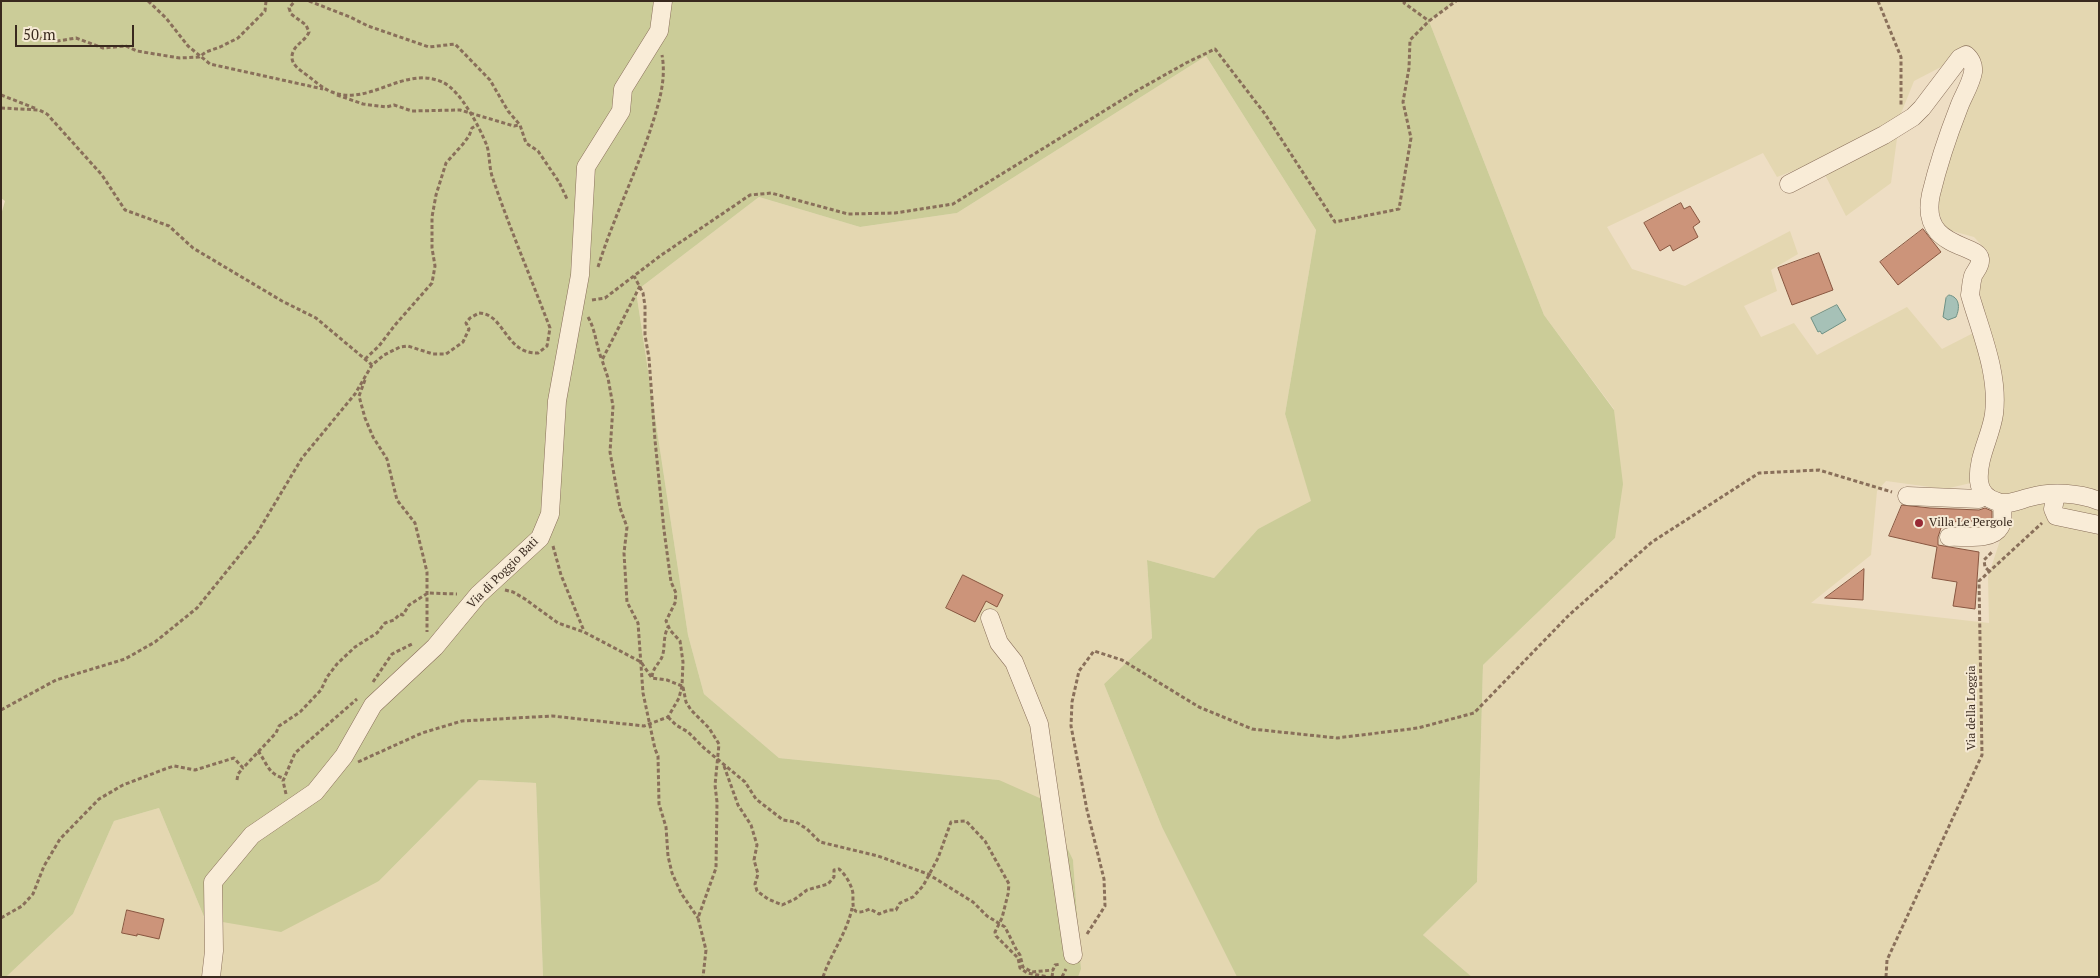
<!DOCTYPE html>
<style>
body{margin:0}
#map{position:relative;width:2100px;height:978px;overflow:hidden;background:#eedec4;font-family:"PT Serif",serif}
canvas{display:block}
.frame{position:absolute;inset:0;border:2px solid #39291e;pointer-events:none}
.scale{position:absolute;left:15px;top:25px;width:119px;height:22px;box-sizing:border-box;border:2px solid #39291e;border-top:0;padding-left:6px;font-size:15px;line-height:18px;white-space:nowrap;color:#39291e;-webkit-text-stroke:4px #f5e9d4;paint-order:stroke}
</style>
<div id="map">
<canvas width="2100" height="978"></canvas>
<div class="frame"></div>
<div class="scale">50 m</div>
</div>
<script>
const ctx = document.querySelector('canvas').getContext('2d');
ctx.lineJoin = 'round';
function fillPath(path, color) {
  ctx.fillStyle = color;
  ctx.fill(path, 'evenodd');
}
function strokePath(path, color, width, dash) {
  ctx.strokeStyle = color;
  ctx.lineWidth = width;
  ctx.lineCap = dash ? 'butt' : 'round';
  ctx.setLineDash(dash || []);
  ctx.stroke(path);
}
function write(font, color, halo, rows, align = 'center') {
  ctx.font = font + ' "PT Serif",serif';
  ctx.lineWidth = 4;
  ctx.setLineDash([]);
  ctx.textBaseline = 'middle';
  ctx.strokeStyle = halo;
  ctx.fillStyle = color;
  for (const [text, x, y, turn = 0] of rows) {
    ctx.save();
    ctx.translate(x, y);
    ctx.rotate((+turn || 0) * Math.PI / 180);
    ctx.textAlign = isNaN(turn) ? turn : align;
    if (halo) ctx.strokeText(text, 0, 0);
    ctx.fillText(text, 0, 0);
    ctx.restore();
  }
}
fillPath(new Path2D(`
 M1456,1H2099V977H1472L1423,935L1477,882L1483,665L1615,538L1614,409L1544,315L1429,21ZM1966,54L1981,65L1935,202L1945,229L1974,237L1988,252L1978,285L1987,326L1942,349L1907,307L1817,355L1794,323L1761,337L1744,306L1777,291L1771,270L1798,254L1790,231L1685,286L1632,269L1607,227L1763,153L1777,177L1818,161L1846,216L1891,183L1900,116L1914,81ZM1886,481L1945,489L1975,482L2011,507L1988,577L1989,623L1811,603L1871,555L1877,491Z
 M1206,56L1316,230L1285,414L1312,502L1258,529L1214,578L1147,560L1152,638L1104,684L1162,827L1237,977H1078L1081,968L1073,861L999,780L779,758L704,694L688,635L636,291L759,197L860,227L957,213Z
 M479,780L536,783L543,977H6L73,914L114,821L159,808L205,919L379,881Z`), '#e4d7b1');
fillPath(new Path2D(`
 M1,1H1456L1429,21L1544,315L1614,410L1623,484L1615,538L1483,665L1477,882L1423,935L1472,977H1237L1162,827L1104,684L1152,638L1147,560L1214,578L1258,529L1311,501L1285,414L1316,230L1206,56L957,213L860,227L759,197L636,291L688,635L704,694L779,758L999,780L1044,800L1073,860L1081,969L1078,977H543L536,783L479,780L379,881L281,932L205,919L159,808L114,821L73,914L6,977H1V215L5,201L1,198Z`), '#cbcc98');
const water = new Path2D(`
 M1949,295C1960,297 1960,308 1956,317L1948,320L1943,317L1946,298Z
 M1837,305L1846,320L1822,334L1820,331L1818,332L1811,318Z`);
fillPath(water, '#a6c1b7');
strokePath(water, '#6d9084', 1);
const building = new Path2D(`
 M1681,203L1684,209L1690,206L1700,222L1693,227L1698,237L1673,251L1670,245L1660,251L1644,223Z
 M1923,229L1941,252L1898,285L1880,262Z
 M1819,253L1833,290L1792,305L1778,268Z
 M1902,505L1930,508L1979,510L1985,508L1992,511V520L1989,523L1977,521L1943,522L1938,537V545L1979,552L1975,609L1953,606L1957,582L1932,578L1937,547L1889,536Z
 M1864,569L1863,600L1825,598Z
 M963,575L1003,595L997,607L986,601L975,622L946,608Z
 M127,910L164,919L159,939L137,934V936L122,933Z`);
fillPath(building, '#cc947a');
strokePath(building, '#885640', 1);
const minor = new Path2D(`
 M1789,184L1884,135L1913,117L1922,108L1960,58L1966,55C1971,59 1974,66 1973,72C1971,84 1963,96 1959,107C1948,135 1938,165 1931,194C1919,249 1978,243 1980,259C1981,266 1975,271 1973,276C1971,283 1971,289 1970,295C1981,333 1999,374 1994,414C1991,436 1977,458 1979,481C1980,492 1987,499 1998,502C2008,506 2021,499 2031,497C2051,491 2080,493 2099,501
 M2056,494L2053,509L2056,516L2099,525
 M1907,496L1979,499L1984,495
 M1949,537C1963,536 1992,541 2000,527C2004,521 2002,510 2002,503
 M990,618L999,643L1014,662L1039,724L1073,955
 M211,977L214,951L213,882L252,835L315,792L344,756L373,705L435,647L478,595L540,538L550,514L557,401L580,275L586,167L621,111L623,89L659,31L663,1`);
strokePath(minor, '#896f5a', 19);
strokePath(new Path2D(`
 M148,1L166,18L188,46L210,64L323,89
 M309,1L350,17L368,26L429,47L455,44L490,80L508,111L520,125L526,143L538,151L559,182L567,199
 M1405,1L1404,3L1429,21
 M1878,1L1901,57V105
 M32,34L44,40L58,41L76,38L103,48L126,46L137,51L161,55L180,58L199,57L206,52L220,47L238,38L265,11L266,1
 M1,95L37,109
 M337,95L363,104L386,107L394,105L412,111L460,110L514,126L519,125
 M1,108L39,110L47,114L102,175L125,210L169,226L193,248L282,301L316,318L372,365
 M598,267C612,222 633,179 649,134C657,109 667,82 662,55
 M640,286L602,360L608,378L613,406L610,452L620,508L627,527L624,553L627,602L638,623L643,693L655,749L658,756L659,804L666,827L668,856L672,873L681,893L698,918
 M592,300L605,298L660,256L750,195L771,193L848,214L895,213L953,204L1138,90L1186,63L1215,49L1265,114L1335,222L1399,209L1411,138L1403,102L1409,68L1410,40L1429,21L1456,1
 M588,317C596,331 596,346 602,360
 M365,359L379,346L395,325L432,283L435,266L432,248V217L436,195L446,163L463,144L469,136L472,128L477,125
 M365,380L359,396L365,418L373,437L387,459L397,500L415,523L427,572V632
 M553,546L561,575L584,631
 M1989,571L1985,567L1984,560L1992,552
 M505,590L513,592L525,599L558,623L584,632L641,662L652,678L667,680L682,686
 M652,677C653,668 657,666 661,659C666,650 662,639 668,627
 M373,682L392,654L414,643
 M683,687L686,702L691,710L709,728L719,744L715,785L717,802L716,868L698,918L706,950L703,977
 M1,710L56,680L125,659L155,642L197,608L256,535L302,458L355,394L372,365L384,355L400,347L408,346L433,354H446L463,342L469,329L466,323L470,318L479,313C505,314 505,354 538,353L547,346L550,328C531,278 510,229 493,179C489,169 490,156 487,146C480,128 460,89 442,82C404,65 369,107 332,92C321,88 314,80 304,73C297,68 289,62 293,52C296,44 306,40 309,32L306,25L291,14L289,8L295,1
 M668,717L676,725L688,732L704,748L745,782L756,799L783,820L796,822L807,829L820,842L878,856L928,874L973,902L987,916L1005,927L1017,951L1020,955L1023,967L1032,972L1053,970L1055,965L1061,964
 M258,751C266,761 268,775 284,778
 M358,762L422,733L462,721L552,716L644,726L668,717L679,698L682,686L683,662L680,641L670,630L666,621L675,603L676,593L671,582L664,530L655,440L649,358L645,335V306L643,293L634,276
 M724,766L738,805L751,825L757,845L754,860L758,874L755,884L757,891L768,899L782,905L795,899L807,890L828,884L834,877V870L839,869C845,874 852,885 853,894C853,908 851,917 870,909L879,914L889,910H896L900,903L913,897L923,886L938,858L951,822L966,821L985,841L1009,884L1008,894L1002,918L995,932L996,936L1018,958L1020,968L1027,973L1048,977
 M237,780L238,774L243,768
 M286,794L283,781L295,753L357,699
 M1,918L22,906L33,894L44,866L60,839L99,799L123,785L165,769L174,766L195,770L234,758L243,768L276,733L279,726L300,712L321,690L327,677L337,664L355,647L377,633L385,623L394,620L400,614L403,615L409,605L428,593L457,594
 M1087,934L1105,906L1104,879L1087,810L1071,726L1072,702L1079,671L1094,651L1122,660L1199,707L1252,729L1337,738L1418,728L1474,713L1569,615L1652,542L1759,473L1819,470L1892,492
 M823,977C831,953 847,933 852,908
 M1052,977L1053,970
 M1062,977L1066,969
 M1886,977L1887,960L1982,755L1979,581L2042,523`), '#896f5a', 3, [4, 2.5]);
strokePath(minor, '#f9ecd7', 18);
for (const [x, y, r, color] of [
 [1919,523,5,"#982a35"]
]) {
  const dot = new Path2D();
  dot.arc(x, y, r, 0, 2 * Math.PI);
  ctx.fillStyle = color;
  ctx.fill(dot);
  strokePath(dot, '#f5e9d4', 2);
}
write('12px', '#39291e', '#f5e9d4', [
 ["Villa Le Pergole",1929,523]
], 'left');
write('12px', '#39291e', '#f5e9d4', [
 ["Via di Poggio Bati",503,573,-45],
 ["Via della Loggia",1972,708,-90]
]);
</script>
